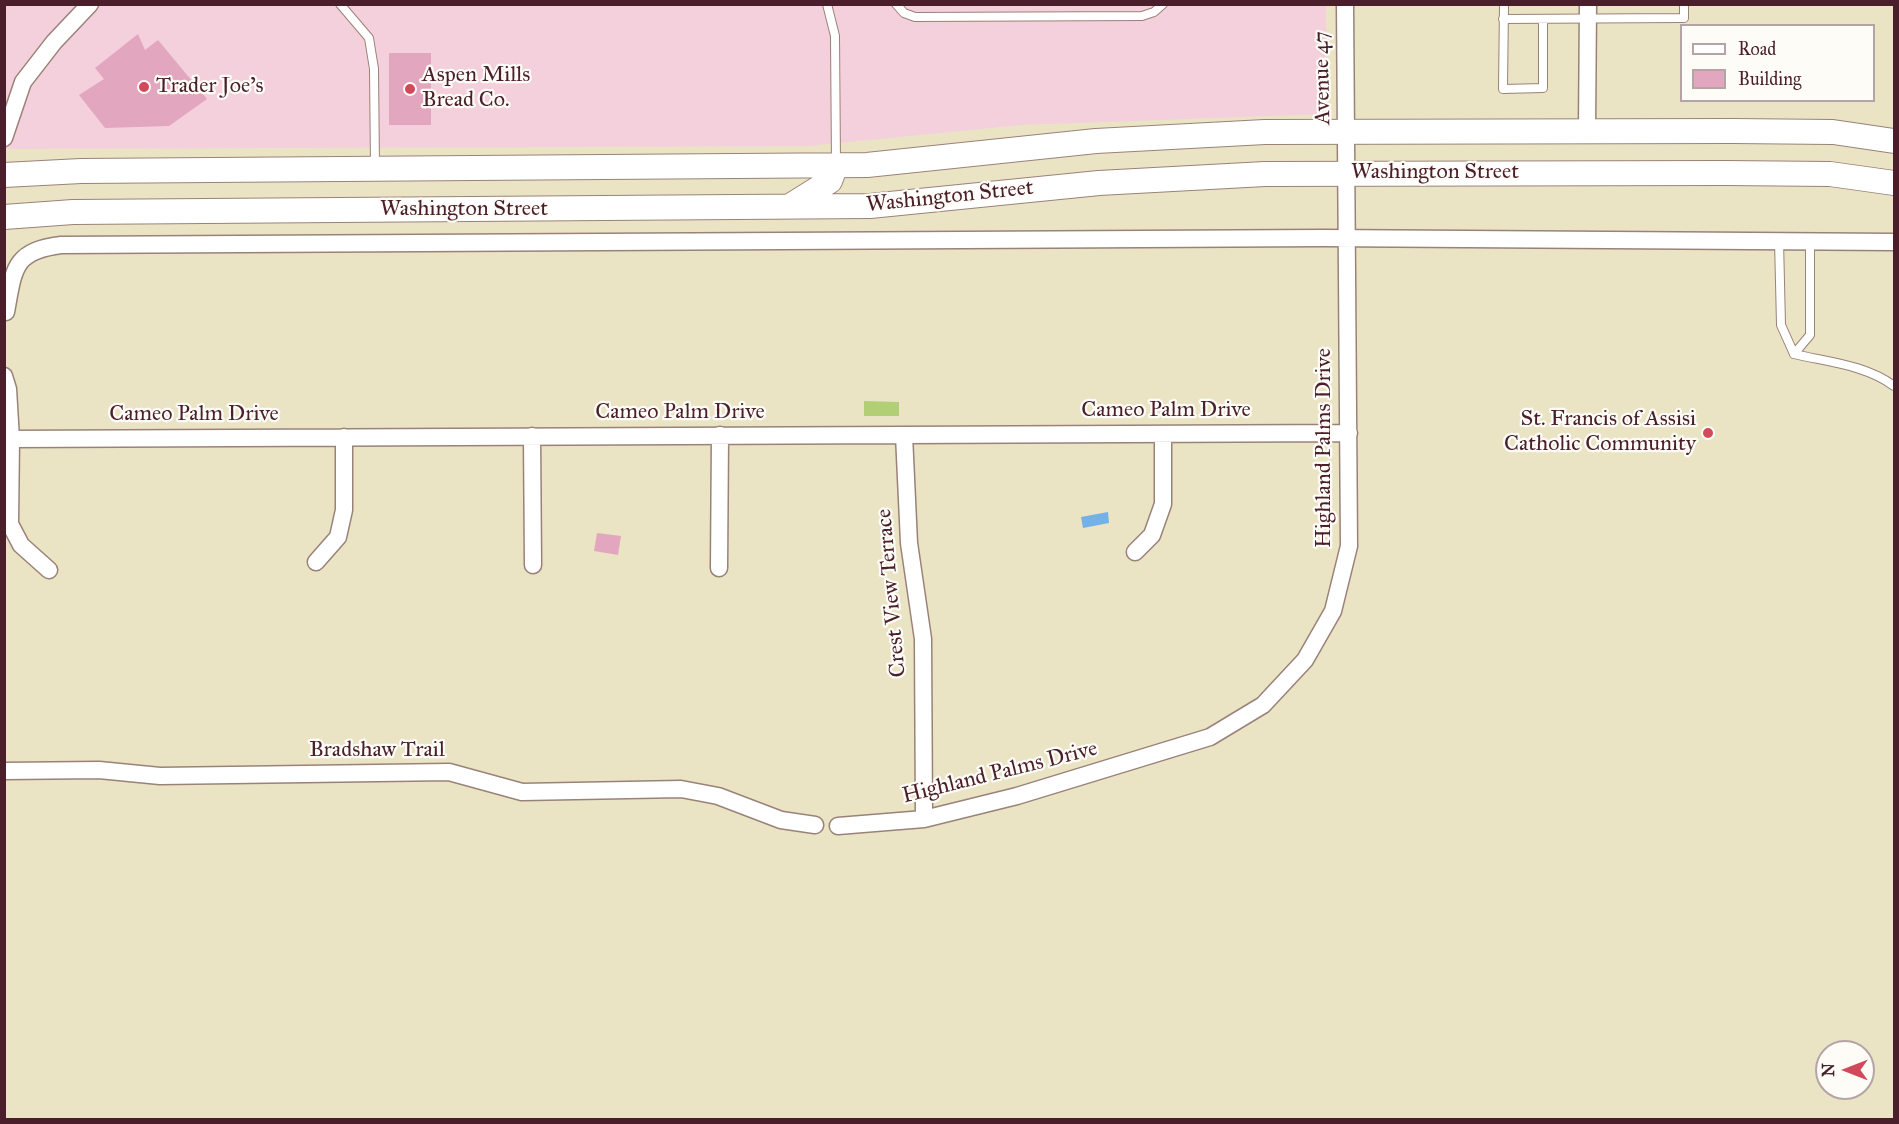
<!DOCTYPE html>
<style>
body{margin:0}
#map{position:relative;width:1899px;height:1124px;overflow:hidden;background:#eae4c5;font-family:"IM FELL Great Primer",serif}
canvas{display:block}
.frame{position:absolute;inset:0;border:6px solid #4a1f2b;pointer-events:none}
.legend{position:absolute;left:1680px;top:24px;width:195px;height:78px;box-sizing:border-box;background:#fdfcf7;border:2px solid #b5a4a5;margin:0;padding:8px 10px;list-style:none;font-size:18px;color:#4a1f2b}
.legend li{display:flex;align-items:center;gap:12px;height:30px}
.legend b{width:30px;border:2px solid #b5a4a5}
.north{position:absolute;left:1815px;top:1040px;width:60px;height:60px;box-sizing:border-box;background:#fdfcf7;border:2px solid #b5a4a5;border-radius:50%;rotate:270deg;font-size:16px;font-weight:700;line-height:24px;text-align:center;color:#4a1f2b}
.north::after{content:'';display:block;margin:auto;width:21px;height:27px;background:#d1495b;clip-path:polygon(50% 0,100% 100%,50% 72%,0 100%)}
</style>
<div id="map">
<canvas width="1899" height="1124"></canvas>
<div class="frame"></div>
<ul class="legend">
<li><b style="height:8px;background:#fff"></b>Road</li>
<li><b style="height:16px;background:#e3a6bf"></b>Building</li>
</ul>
<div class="north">N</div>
</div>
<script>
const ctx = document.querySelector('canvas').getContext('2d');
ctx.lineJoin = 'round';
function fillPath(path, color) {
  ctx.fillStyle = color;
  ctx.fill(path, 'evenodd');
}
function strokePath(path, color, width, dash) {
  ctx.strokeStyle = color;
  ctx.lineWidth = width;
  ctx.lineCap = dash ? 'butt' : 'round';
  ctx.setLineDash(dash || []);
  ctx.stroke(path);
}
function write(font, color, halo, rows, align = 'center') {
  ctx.font = font + ' "IM FELL Great Primer",serif';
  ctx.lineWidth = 4.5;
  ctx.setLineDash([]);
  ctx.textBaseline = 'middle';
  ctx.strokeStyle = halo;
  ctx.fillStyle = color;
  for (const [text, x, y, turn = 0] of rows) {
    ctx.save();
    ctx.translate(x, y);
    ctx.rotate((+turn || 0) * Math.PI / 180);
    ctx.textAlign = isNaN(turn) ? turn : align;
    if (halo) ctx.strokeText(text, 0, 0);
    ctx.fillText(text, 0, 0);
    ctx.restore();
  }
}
fillPath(new Path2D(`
 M4,5H1326V114L1021,125L808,146L5,149Z`), '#f4cfdc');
fillPath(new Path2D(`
 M864,401L899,402V416H864Z`), '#b3cf76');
fillPath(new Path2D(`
 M1108,512L1109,523L1083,528L1081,517Z`), '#73b1e6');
fillPath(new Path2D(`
 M138,34L145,50L158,40L207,99L169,126L105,128L79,95L104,79L95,68Z
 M389,53H431V125H389Z
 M597,533L621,536L618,555L594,551Z`), '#e3a6bf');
const lane = new Path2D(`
 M340,4L369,38L374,69L375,167
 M827,4L835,36L836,164
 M896,4L904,13L915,17L1142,16L1154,12L1163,4
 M1504,4L1503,89L1543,88V19
 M1503,19L1684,18V4
 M1779,240L1781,325L1794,354
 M1794,354L1810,335V241
 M1794,354C1828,362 1866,365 1894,386`);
const street = new Path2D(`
 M1587,130L1588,4
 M4,138L23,82L54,42L90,4
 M6,312C14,269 13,251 61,245L1323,238L1894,242
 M4,376L8,389L11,439L10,524L21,545L49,570
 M904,435L909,543L923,639L924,819
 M532,436L533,565
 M11,439L1349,433
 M1135,552L1152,535L1163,504V434
 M316,562L338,537L344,510V437
 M719,568L720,435
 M4,771L99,770L160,776L449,772L522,792L681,789L718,796L781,820L815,825
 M838,826L924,819L1017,796L1210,737L1263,705L1305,660L1333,611L1349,546L1345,4`);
const secondary = new Path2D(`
 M4,175L81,171L867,165L1096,141L1265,132L1733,131L1833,132L1894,141
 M790,206L830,181L836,165
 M4,217L73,212L870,206L1099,183L1265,174L1725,173L1830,174L1894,183`);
strokePath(lane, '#9a8278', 10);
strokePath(street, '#9a8278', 19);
strokePath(secondary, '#9a8278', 26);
strokePath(lane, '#fff', 8);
strokePath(street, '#fff', 16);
strokePath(secondary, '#fff', 24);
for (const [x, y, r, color] of [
 [144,87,6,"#d1495b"],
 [410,89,6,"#d1495b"],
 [1708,433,6,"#d1495b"]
]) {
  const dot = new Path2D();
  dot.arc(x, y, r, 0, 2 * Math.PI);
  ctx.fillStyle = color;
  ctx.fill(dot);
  strokePath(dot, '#fdfcf7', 2);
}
write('22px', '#4a1f2b', '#fdfcf7', [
 ["Aspen Mills",422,76],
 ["Bread Co.",422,101],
 ["Trader Joe's",156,87],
 ["St. Francis of Assisi",1696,420,"right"],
 ["Catholic Community",1696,445,"right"]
], 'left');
write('22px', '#4a1f2b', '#fdfcf7', [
 ["Avenue 47",1323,78,-91],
 ["Washington Street",1435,173],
 ["Washington Street",950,197,-6],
 ["Washington Street",464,210],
 ["Cameo Palm Drive",1166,411],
 ["Cameo Palm Drive",680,413],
 ["Cameo Palm Drive",194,415],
 ["Highland Palms Drive",1325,448,-90],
 ["Crest View Terrace",892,593,-95],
 ["Bradshaw Trail",377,751],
 ["Highland Palms Drive",1000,773,-14]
]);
</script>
